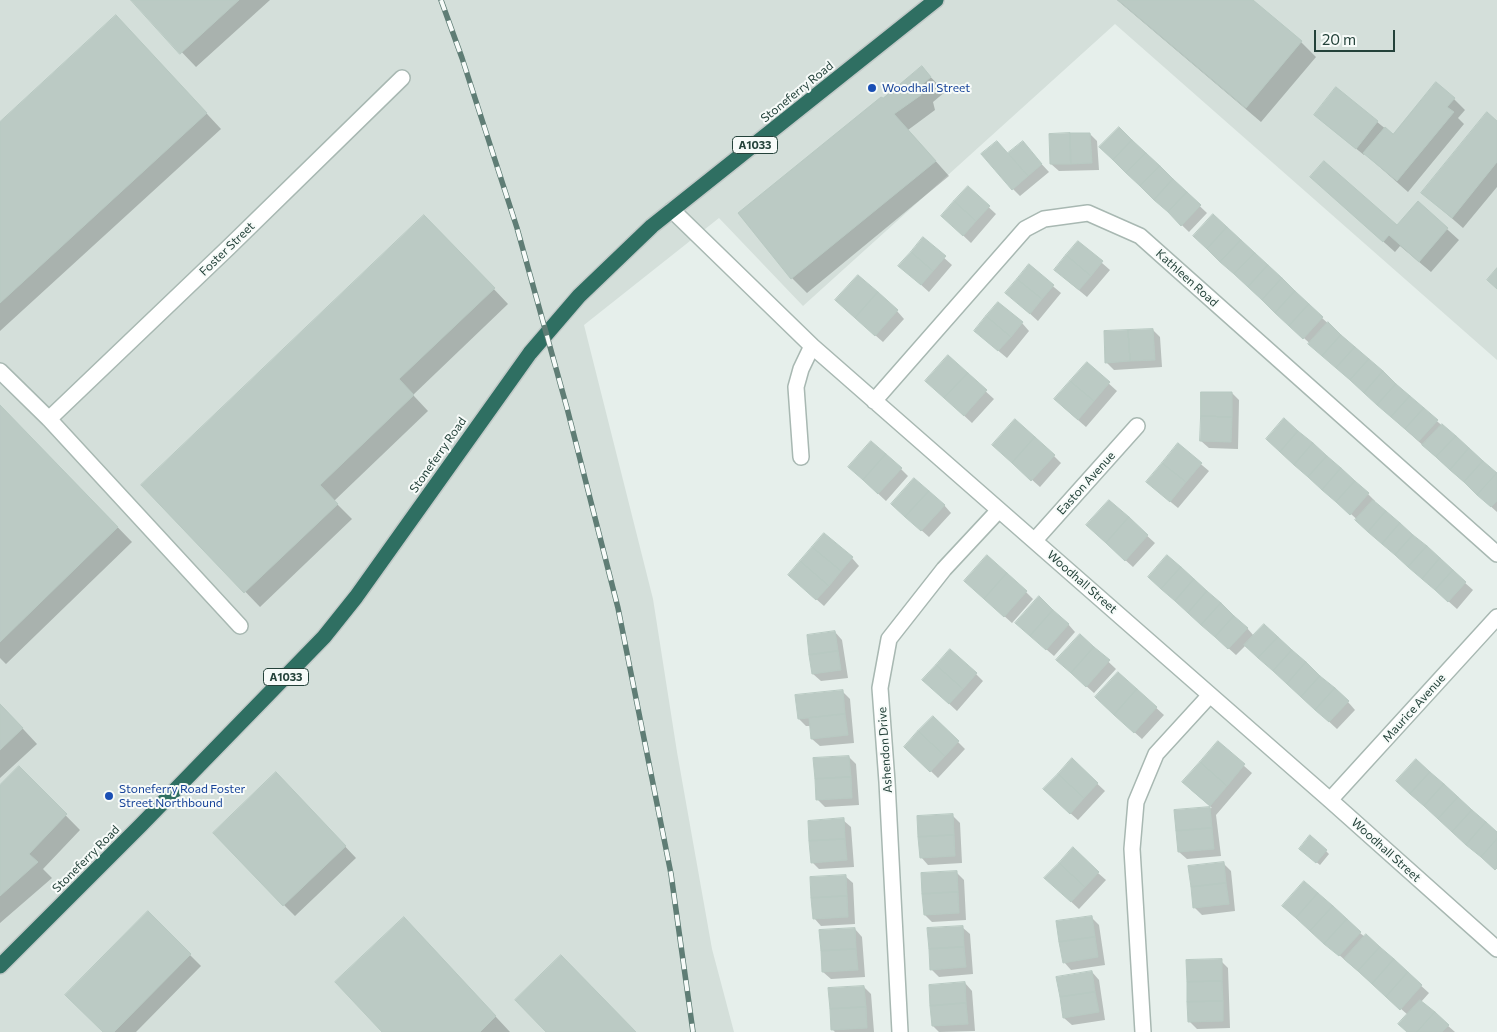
<!DOCTYPE html>
<style>
body{margin:0}
#map{position:relative;width:1497px;height:1032px;overflow:hidden;background:#e6efeb;font-family:Commissioner,sans-serif}
canvas{display:block}
.scale{position:absolute;left:1314px;top:30px;width:81px;height:22px;box-sizing:border-box;border:2px solid #24423a;border-top:0;padding-left:6px;font-size:15px;line-height:18px;white-space:nowrap;color:#24423a;-webkit-text-stroke:4px #f7fbf9;paint-order:stroke}
</style>
<div id="map">
<canvas width="1497" height="1032"></canvas>
<div class="scale">20 m</div>
</div>
<script>
const ctx = document.querySelector('canvas').getContext('2d');
ctx.lineJoin = 'round';
function fillPath(path, color) {
  ctx.fillStyle = color;
  ctx.fill(path, 'evenodd');
}
function strokePath(path, color, width, dash) {
  ctx.strokeStyle = color;
  ctx.lineWidth = width;
  ctx.lineCap = dash ? 'butt' : 'round';
  ctx.setLineDash(dash || []);
  ctx.stroke(path);
}
function write(font, color, halo, rows, align = 'center') {
  ctx.font = font + ' Commissioner,sans-serif';
  ctx.lineWidth = 4;
  ctx.setLineDash([]);
  ctx.textBaseline = 'middle';
  ctx.strokeStyle = halo;
  ctx.fillStyle = color;
  for (const [text, x, y, turn = 0] of rows) {
    ctx.save();
    ctx.translate(x, y);
    ctx.rotate((+turn || 0) * Math.PI / 180);
    ctx.textAlign = isNaN(turn) ? turn : align;
    if (halo) ctx.strokeText(text, 0, 0);
    ctx.fillText(text, 0, 0);
    ctx.restore();
  }
}
fillPath(new Path2D(`
 M0,0H1497V360L1115,24L803,306L719,218L584,325L653,599L677,752L712,949L734,1032H0Z`), '#d4dfda');
fillPath(new Path2D(`
 M132,0H270L196,67Z
 M1117,0H1251L1301,42L1316,57L1261,122Z
 M131,32L221,129L0,331V124Z
 M922,68L945,92L933,102L935,110L908,130L949,176L807,293L792,278L739,214Z
 M1337,89L1393,135L1454,99L1465,110L1458,118L1464,124L1408,192L1365,154L1364,155L1323,122Z
 M1497,122V187L1463,228L1423,193Z
 M1119,129L1207,213L1189,232L1101,147Z
 M1090,134L1097,141L1099,170L1059,171L1051,164Z
 M1022,143L1049,172L1020,196L1013,189L1008,155Z
 M1311,177L1398,227L1418,203L1459,240L1431,272L1400,246L1395,252Z
 M968,188L996,214L971,243L950,223Z
 M439,231L508,304L413,395L428,411L334,501L352,519L260,607L143,485Z
 M923,239L952,265L929,292L900,266Z
 M1078,242L1110,270L1087,297L1063,277Z
 M1202,244L1322,318L1497,475V512L1318,351Z
 M1029,266L1061,293L1038,321L1007,293Z
 M844,308L897,311L904,319L883,342Z
 M1022,323L1029,331L1007,358L983,338Z
 M1153,330L1160,337L1162,367L1114,370L1106,362Z
 M948,357L994,399L972,423L934,388Z
 M1087,364L1117,391L1086,427L1063,407Z
 M1232,393L1239,400L1238,449L1209,448L1201,441Z
 M0,406L132,542L6,664L0,658Z
 M1178,445L1209,471L1178,508L1155,489Z
 M1275,446L1368,494L1375,501L1374,502L1473,590L1457,609Z
 M1001,452L1054,456L1061,463L1040,487Z
 M901,469L908,476L886,501L857,474Z
 M1109,501L1155,543L1133,567L1095,533Z
 M944,505L951,513L929,537L900,511Z
 M852,558L859,566L824,606L797,582Z
 M1157,584L1247,628L1254,636L1348,702L1355,710L1337,729L1246,645L1236,655Z
 M973,588L1026,592L1033,599L1012,623Z
 M1068,624L1075,632L1054,656L1024,630Z
 M835,632L842,640L848,678L821,681L813,674Z
 M1080,635L1116,669L1094,693L1065,667Z
 M1118,673L1164,715L1142,739L1104,705Z
 M976,674L983,681L957,711L931,687Z
 M842,691L850,699L854,743L820,746L812,739L811,726H806L799,719Z
 M0,704L37,744L0,778Z
 M958,742L965,749L938,778L913,754Z
 M1218,743L1252,773L1216,815L1221,856L1187,859L1179,852L1175,812L1212,808L1191,790Z
 M849,757L856,764L859,805L825,807L817,799Z
 M1072,760L1105,791L1078,820L1052,797Z
 M19,768L80,830L43,869L52,878L0,923V787Z
 M287,785L356,858L295,916L284,905Z
 M952,815L960,823L962,863L928,865L921,857Z
 M843,820L851,827L854,867L819,869L812,862Z
 M1326,851L1329,854L1320,865L1304,852Z
 M1224,864L1231,871L1235,911L1202,915L1194,907Z
 M956,872L964,880L966,920L932,922L925,915Z
 M1098,873L1106,880L1079,909L1053,885Z
 M845,876L853,883L855,924L821,926L814,918Z
 M148,913L201,966L136,1032H104Z
 M1291,913L1360,933L1365,937L1366,936L1429,993L1421,1002L1455,1032H1408V1015Z
 M1091,917L1099,925L1105,965L1071,970L1064,962Z
 M962,927L970,934L973,974L939,977L931,969Z
 M855,929L862,937L865,977L831,979L823,972Z
 M419,934L510,1032H383Z
 M1221,961L1228,968L1230,1028L1197,1029L1189,1021Z
 M1092,972L1099,980L1105,1020L1072,1025L1064,1018Z
 M965,983L972,991L975,1031L939,1032L933,1026Z
 M864,987L871,994L874,1032H835L832,1029Z`), '#0003');
const building = new Path2D(`
 M131,0H239L180,54Z
 M1118,0H1253L1302,41L1246,108Z
 M116,15L207,113L0,303V122Z
 M922,66L931,77L919,87L921,95L894,114L936,161L791,279L738,213L881,97L883,98Z
 M1436,82L1455,98L1447,107L1454,112L1397,181L1363,153L1385,127L1393,134Z
 M1336,87L1378,121L1356,149L1314,115Z
 M1487,112L1497,121V162L1452,218L1421,193Z
 M1119,127L1132,140L1113,160L1099,147Z
 M1070,133H1090L1092,163L1071,164Z
 M1070,133L1071,164H1050L1049,134Z
 M1132,140L1146,153L1126,173L1113,160Z
 M997,141L1028,176L1012,190L981,154Z
 M1023,141L1042,164L1028,176L1008,153Z
 M1146,153L1160,166L1140,186L1126,173Z
 M1324,161L1397,225L1418,201L1448,228L1419,262L1389,235L1383,242L1310,177Z
 M1160,166L1173,179L1154,200L1140,186Z
 M1173,179L1187,192L1168,212L1154,200Z
 M968,186L990,206L976,221L954,201Z
 M1187,192L1201,205L1181,226L1168,212Z
 M954,201L976,221L963,236L941,216Z
 M1213,214L1227,227L1207,249L1193,236Z
 M424,215L495,288L399,379L414,395L320,485L338,504L244,593L141,485Z
 M1227,227L1241,240L1220,262L1207,249Z
 M923,237L946,256L933,271L911,252Z
 M1241,240L1255,253L1234,274L1220,262Z
 M1078,241L1103,261L1091,276L1066,255Z
 M911,252L933,271L921,285L898,266Z
 M1255,253L1268,265L1248,287L1234,274Z
 M1066,255L1091,276L1079,290L1054,270Z
 M1029,264L1054,285L1042,299L1017,279Z
 M1268,265L1282,278L1262,300L1248,287Z
 M1497,268V289L1487,280Z
 M858,275L878,292L855,318L835,300Z
 M1282,278L1295,291L1275,313L1262,300Z
 M1017,279L1042,299L1030,314L1005,293Z
 M1295,291L1309,304L1289,326L1275,313Z
 M878,292L898,310L875,336L855,318Z
 M998,302L1023,322L1011,337L986,316Z
 M1309,304L1323,317L1303,339L1289,326Z
 M986,316L1011,337L998,351L974,331Z
 M1328,322L1341,335L1322,356L1308,344Z
 M1153,329L1155,360L1130,361L1128,330Z
 M1128,330L1130,361L1105,363L1104,331Z
 M1341,335L1355,347L1336,368L1322,356Z
 M1355,347L1369,359L1350,380L1336,368Z
 M948,355L968,373L944,398L925,381Z
 M1369,359L1383,371L1364,393L1350,380Z
 M1087,362L1110,382L1094,401L1070,381Z
 M1383,371L1396,384L1377,405L1364,393Z
 M968,373L987,390L964,416L944,398Z
 M1070,381L1094,401L1078,420L1054,399Z
 M1396,384L1410,396L1391,417L1377,405Z
 M1201,392H1232V417L1201,416Z
 M1410,396L1424,408L1405,429L1391,417Z
 M0,405L118,527L0,642Z
 M1424,408L1438,420L1419,441L1405,429Z
 M1201,416L1232,417L1231,442L1200,441Z
 M1284,418L1298,431L1280,452L1266,439Z
 M1015,419L1035,437L1012,463L992,445Z
 M1442,424L1456,436L1436,457L1422,445Z
 M1298,431L1313,443L1294,465L1280,452Z
 M1456,436L1469,448L1450,470L1436,457Z
 M1035,437L1055,455L1031,481L1012,463Z
 M871,441L886,454L863,480L848,467Z
 M1178,443L1202,463L1186,482L1162,463Z
 M1313,443L1327,456L1308,477L1294,465Z
 M1469,448L1483,461L1464,482L1450,470Z
 M886,454L902,468L878,494L863,480Z
 M1327,456L1341,468L1322,490L1308,477Z
 M1483,461L1497,473L1477,495L1464,482Z
 M1162,463L1186,482L1170,502L1146,482Z
 M1341,468L1355,481L1336,502L1322,490Z
 M1497,473V501L1491,507L1477,495Z
 M914,478L929,491L905,517L891,504Z
 M1355,481L1369,493L1350,515L1336,502Z
 M929,491L945,505L921,531L905,517Z
 M1109,500L1129,517L1106,543L1086,525Z
 M1373,500L1386,511L1368,532L1355,520Z
 M1386,511L1400,523L1382,544L1368,532Z
 M1129,517L1148,535L1125,561L1106,543Z
 M1400,523L1413,535L1395,555L1382,544Z
 M824,533L853,557L841,571L812,547Z
 M1413,535L1427,546L1408,567L1395,555Z
 M1427,546L1440,558L1422,579L1408,567Z
 M812,547L841,571L829,586L800,561Z
 M987,555L1007,573L984,599L964,581Z
 M1167,555L1181,567L1161,589L1148,577Z
 M1440,558L1453,570L1435,590L1422,579Z
 M800,561L829,586L816,600L788,575Z
 M1181,567L1194,579L1175,601L1161,589Z
 M1453,570L1466,582L1448,602L1435,590Z
 M1007,573L1027,591L1004,617L984,599Z
 M1194,579L1207,591L1188,613L1175,601Z
 M1207,591L1221,603L1201,625L1188,613Z
 M1039,596L1053,610L1030,636L1015,623Z
 M1221,603L1234,616L1215,637L1201,625Z
 M1053,610L1069,624L1046,650L1030,636Z
 M1234,616L1248,628L1228,649L1215,637Z
 M1264,624L1278,637L1258,658L1244,645Z
 M835,631L838,651L809,655L807,635Z
 M1080,634L1094,647L1071,673L1056,660Z
 M1278,637L1292,650L1273,671L1258,658Z
 M1094,647L1110,660L1086,687L1071,673Z
 M950,649L977,673L963,689L936,665Z
 M1292,650L1306,662L1287,684L1273,671Z
 M838,651L841,670L812,674L809,655Z
 M1306,662L1320,676L1301,697L1287,684Z
 M936,665L963,689L949,704L922,680Z
 M1118,672L1137,689L1114,715L1095,697Z
 M1320,676L1335,688L1315,710L1301,697Z
 M1335,688L1349,701L1329,722L1315,710Z
 M1137,689L1157,707L1134,733L1114,715Z
 M843,690L845,714L798,719L795,695Z
 M0,704L23,728L0,750Z
 M845,714L848,735L811,739L809,718Z
 M933,716L959,741L945,756L918,731Z
 M918,731L945,756L930,772L904,747Z
 M1218,741L1245,764L1227,786L1200,762Z
 M849,756L851,777L815,779L813,758Z
 M1072,758L1098,783L1084,798L1058,774Z
 M1416,759L1430,772L1410,794L1396,781Z
 M1200,762L1227,786L1210,806L1182,782Z
 M19,766L67,814L29,854L38,862L0,896V785Z
 M276,772L346,846L283,906L213,833Z
 M1430,772L1444,784L1424,806L1410,794Z
 M1058,774L1084,798L1070,814L1043,789Z
 M851,777L852,798L816,800L815,779Z
 M1444,784L1458,797L1438,819L1424,806Z
 M1458,797L1472,810L1452,832L1438,819Z
 M1210,807L1212,828L1176,831L1174,810Z
 M1472,810L1486,822L1466,845L1452,832Z
 M953,814L954,835L918,837L917,816Z
 M844,818L845,839L809,841L808,821Z
 M1486,822L1497,832V839L1481,857L1466,845Z
 M1212,828L1214,849L1178,852L1176,831Z
 M954,835L955,856L920,858L918,837Z
 M1310,835L1327,850L1316,863L1299,849Z
 M845,839L847,860L811,863L809,841Z
 M1497,839V868L1495,870L1481,857Z
 M1073,847L1099,872L1085,887L1059,863Z
 M1224,862L1226,883L1191,887L1188,866Z
 M1059,863L1085,887L1071,902L1044,878Z
 M957,871L958,892L922,894L921,873Z
 M846,875L847,896L811,898L810,877Z
 M1304,881L1318,893L1296,918L1282,906Z
 M1226,883L1229,904L1193,908L1191,887Z
 M958,892L959,913L924,915L922,894Z
 M1318,893L1333,906L1310,931L1296,918Z
 M847,896L848,917L813,919L811,898Z
 M1333,906L1347,919L1324,944L1310,931Z
 M148,911L191,954L114,1032H103L65,995Z
 M1092,916L1095,937L1059,942L1056,921Z
 M404,917L496,1016L480,1032H382L335,982Z
 M1347,919L1361,932L1339,956L1324,944Z
 M963,926L964,947L929,949L927,928Z
 M855,928L856,949L821,951L819,930Z
 M1366,934L1380,947L1358,971L1344,959Z
 M1095,937L1098,957L1063,963L1059,942Z
 M964,947L966,967L930,970L929,949Z
 M1380,947L1394,959L1372,984L1358,971Z
 M856,949L858,970L822,972L821,951Z
 M561,955L636,1032H546L515,1000Z
 M1222,959V981L1187,982L1186,960Z
 M1394,959L1408,972L1386,997L1372,984Z
 M1092,971L1095,992L1060,997L1056,977Z
 M1408,972L1422,985L1400,1010L1386,997Z
 M1222,981L1223,1001L1187,1002V982Z
 M965,982L966,1003L930,1006L929,985Z
 M864,986L866,1007L830,1009L828,988Z
 M1095,992L1099,1012L1063,1018L1060,997Z
 M1420,1000L1435,1012L1417,1032H1407L1398,1024Z
 M1223,1001V1021L1188,1022L1187,1002Z
 M966,1003L968,1024L932,1026L930,1006Z
 M866,1007L867,1028L831,1030L830,1009Z
 M1435,1012L1449,1025L1442,1032H1417Z`);
fillPath(building, '#bbcac4');
strokePath(building, '#b8c9c2', 1);
const minor = new Path2D(`
 M672,210L812,346L1330,800L1497,949
 M0,371L49,419L240,626
 M874,401L1025,229L1044,219L1088,213L1140,236L1497,554
 M49,419L229,247L402,78
 M801,457L796,387L801,369L812,346
 M1035,540L1137,426
 M1330,800L1497,617
 M900,1032L887,782L880,688L889,639L944,569L999,510
 M1143,1032L1132,849L1136,802L1156,754L1210,695`);
const highway = new Path2D(`
 M0,966L141,825L324,637L356,597L530,353L579,296L652,226L936,0`);
strokePath(minor, '#a8b8b2', 18);
strokePath(highway, '#c2cac8', 18);
strokePath(minor, '#fff', 15);
strokePath(highway, '#2f6f62', 15);
const rail = new Path2D(`
 M441,0L462,58L517,228L567,408L618,608L671,874L693,1032`);
strokePath(rail, '#5f7d75', 5.5);
strokePath(rail, '#f7fbf9', 4, [11]);
for (const [x, y, r, color] of [
 [872,88,5,"#1a4fb4"],
 [109,796,5,"#1a4fb4"]
]) {
  const dot = new Path2D();
  dot.arc(x, y, r, 0, 2 * Math.PI);
  ctx.fillStyle = color;
  ctx.fill(dot);
  strokePath(dot, '#f7fbf9', 2);
}
for (const [x, y, w] of [
 [755,145,45],
 [286,677,45]
]) {
  const box = new Path2D();
  box.roundRect(x - w / 2, y - 8.5, w, 17, 4);
  ctx.fillStyle = '#f7fbf9';
  ctx.fill(box);
  strokePath(box, '#24423a', 1);
}
write('bold 11px', '#24423a', null, [
 ["A1033",755,145],
 ["A1033",286,677]
]);
write('12px', '#164399', '#f7fbf9', [
 ["Woodhall Street",882,88],
 ["Stoneferry Road Foster",119,789],
 ["Street Northbound",119,803]
], 'left');
write('12px', '#24423a', '#f7fbf9', [
 ["Stoneferry Road",797,92,-39],
 ["Foster Street",227,249,-44],
 ["Kathleen Road",1187,278,42],
 ["Stoneferry Road",438,455,-55],
 ["Easton Avenue",1086,483,-48],
 ["Woodhall Street",1082,582,41],
 ["Maurice Avenue",1414,708,-48],
 ["Ashendon Drive",885,750,-94],
 ["Woodhall Street",1386,850,42],
 ["Stoneferry Road",86,859,-45]
]);
</script>
